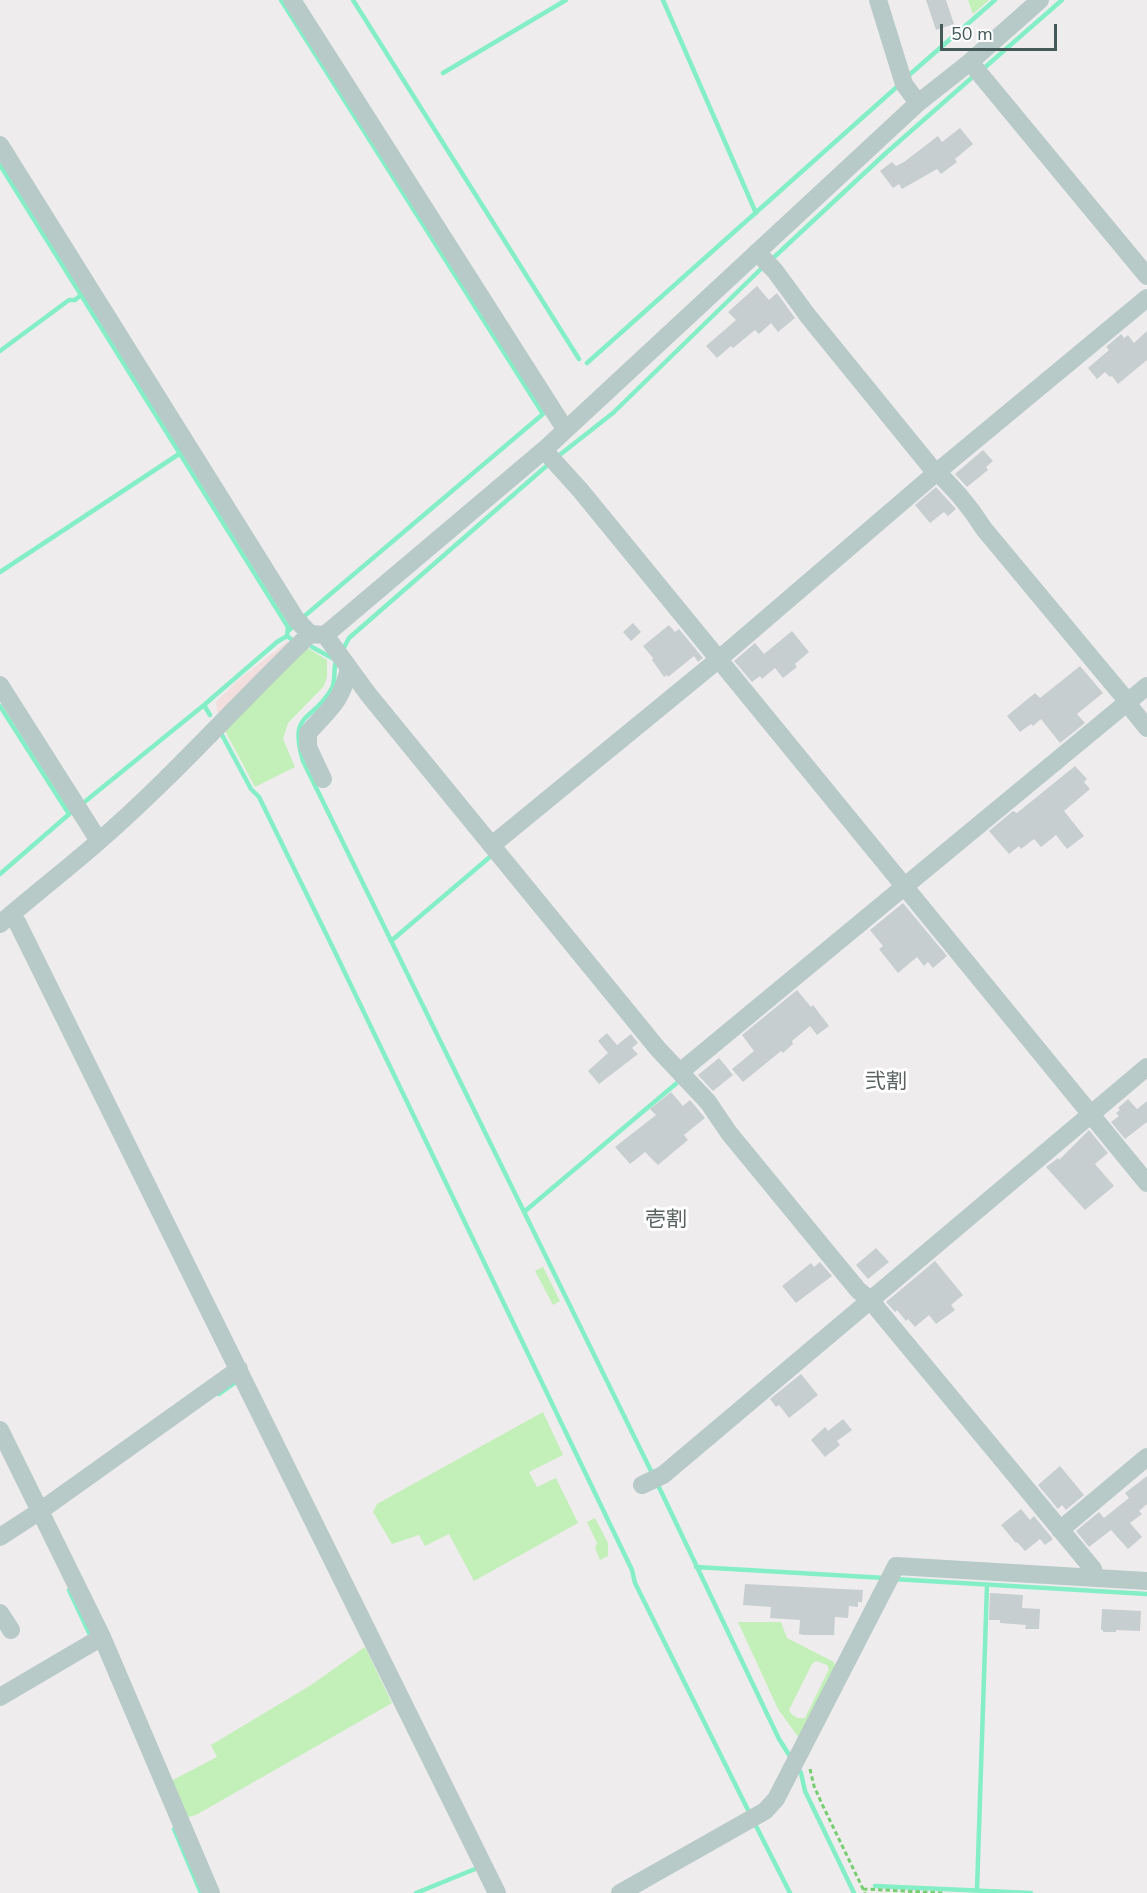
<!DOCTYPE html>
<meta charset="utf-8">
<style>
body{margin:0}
#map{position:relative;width:1147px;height:1893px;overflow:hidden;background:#efecee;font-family:"Nunito Sans",sans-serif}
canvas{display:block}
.scale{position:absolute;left:940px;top:24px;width:117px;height:27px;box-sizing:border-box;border:3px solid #445a58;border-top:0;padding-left:8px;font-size:18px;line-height:21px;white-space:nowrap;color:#445a58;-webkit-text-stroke:4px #fff;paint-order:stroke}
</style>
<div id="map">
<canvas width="1147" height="1893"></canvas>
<div class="scale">50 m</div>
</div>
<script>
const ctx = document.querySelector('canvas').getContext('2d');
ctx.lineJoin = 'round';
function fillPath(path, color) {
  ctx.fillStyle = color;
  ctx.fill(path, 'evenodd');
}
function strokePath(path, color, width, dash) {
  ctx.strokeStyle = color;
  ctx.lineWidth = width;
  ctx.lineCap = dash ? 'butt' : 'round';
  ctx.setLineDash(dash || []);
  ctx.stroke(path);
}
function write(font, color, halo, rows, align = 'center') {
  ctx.font = font + ' "Nunito Sans","Noto Sans JP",sans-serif';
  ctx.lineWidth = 6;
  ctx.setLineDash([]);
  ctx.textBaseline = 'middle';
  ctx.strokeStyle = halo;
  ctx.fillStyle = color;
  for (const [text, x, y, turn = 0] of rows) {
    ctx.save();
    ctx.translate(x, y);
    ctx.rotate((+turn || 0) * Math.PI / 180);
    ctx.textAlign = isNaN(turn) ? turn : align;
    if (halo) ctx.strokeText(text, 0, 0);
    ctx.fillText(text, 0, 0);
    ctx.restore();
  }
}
fillPath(new Path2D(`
 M968,0H989L973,14Z
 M306,647L327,660V677L324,686L288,723L283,739L295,767L255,787L224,729Z
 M543,1267L560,1301L553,1305L535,1271Z
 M543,1412L563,1455L529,1472L537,1487L556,1478L578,1523L474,1581L449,1534L425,1546L419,1535L392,1544L373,1512L377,1504Z
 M595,1518L608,1543V1556L600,1560L595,1548L597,1543L587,1522Z
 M738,1622H781L787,1638L834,1662L836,1669L799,1738L778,1709ZM816,1661L827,1665L829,1669L805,1718C797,1719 793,1717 789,1710L812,1664Z
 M365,1647L392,1703L196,1815L188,1817L169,1782L217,1757L211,1745L311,1685Z`), '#c3efb8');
fillPath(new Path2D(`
 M288,641L295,643L218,719L216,702L237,681Z`), '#f2dedc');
strokePath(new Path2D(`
 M281,0L543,414L301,619
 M353,0L579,359
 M663,0L756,213
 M983,69L1062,0
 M443,73L566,0
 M908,76L995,0
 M0,165L288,627L287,636
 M771,260L886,153L976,74
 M0,351L69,300H75L82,294
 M587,363L899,85
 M557,457L613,413L765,265
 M0,572L179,454
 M288,631L295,625
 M312,647L334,659
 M342,651L349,638L551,462
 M336,661C333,670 336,680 332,688C313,723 288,710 303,761L653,1475
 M204,705L210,715
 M0,706L69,814
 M221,733L251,789L259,797L334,950L632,1570L635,1583L749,1812
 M82,804L204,705L277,642L287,636L291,639
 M0,874L75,809
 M391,941L491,856
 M524,1212L678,1082
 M219,1394L236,1382
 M657,1483L779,1739L791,1758
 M696,1567L885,1578
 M893,1579L1147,1594
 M69,1590L92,1639
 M797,1767L801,1773L805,1791L854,1893
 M756,1826L790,1893
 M174,1829L201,1893
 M875,1886L1031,1893
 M977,1890L987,1585
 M416,1893L475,1869`), '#84eec7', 4.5);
fillPath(new Path2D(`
 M926,0H946L954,24L936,30Z
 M960,128L973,144L955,159L957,162L941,174L937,169L902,189L899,184L893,188L880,171L892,162L896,166L904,162L938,136L942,142Z
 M757,286L769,300L777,293L795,318L778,332L771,323L759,334L755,330L733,348L731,346L717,358L706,346L736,320L728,312Z
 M1147,331V360L1118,384L1112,376L1110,377L1105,372L1097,379L1088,368L1109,350L1106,347L1121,334L1124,338L1128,335L1134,343Z
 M983,450L993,461L986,467L988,470L967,487L955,474Z
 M936,487L956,509L948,516L944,512L930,523L915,505Z
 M633,623L641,632L631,641L623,632Z
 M669,625L675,632L679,629L703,658L698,662L694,656L668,677L667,675L664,677L652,660L653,658L643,646Z
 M792,631L809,652L795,664L797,667L783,678L775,668L762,679L760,676L752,682L734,661L755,643L764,654Z
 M1080,666L1103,693L1077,714L1085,723L1060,743L1041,719L1033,726L1031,724L1020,732L1007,716L1035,693L1040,698Z
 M1075,766L1087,779L1084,782L1090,789L1064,811L1084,836L1067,849L1056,835L1041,847L1034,839L1021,849L1019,846L1009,854L989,831L1013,811L1017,813Z
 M903,903L947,956L933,968L928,962L924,966L917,957L898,973L879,949L883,946L870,930Z
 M797,990L811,1007L813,1005L829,1026L817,1035L810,1026L792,1041L793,1044L783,1053L781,1051L743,1082L732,1069L754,1051L742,1035Z
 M607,1033L617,1045L631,1034L638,1043L632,1048L638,1054L599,1084L588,1071L608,1053L598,1041Z
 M719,1058L733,1075L713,1091L698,1075Z
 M671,1092L683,1106L690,1100L705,1118L684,1135L688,1140L658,1165L645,1152L630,1164L615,1147L656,1115L650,1109Z
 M1128,1099L1137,1109L1147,1101V1122L1125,1139L1111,1122L1119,1116L1116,1113L1120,1110L1118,1108Z
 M1089,1130L1108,1153L1095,1164L1114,1186L1085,1210L1046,1167L1058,1158L1059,1160Z
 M876,1248L889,1262L868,1279L856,1265Z
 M935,1261L963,1295L951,1305L955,1310L936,1324L929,1315L915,1327L908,1319L906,1321L897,1310L895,1312L886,1302Z
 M820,1262L832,1276L796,1303L782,1286L811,1263L814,1267Z
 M801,1374L818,1395L789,1418L779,1405L776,1407L770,1399Z
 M843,1419L852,1430L837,1441L840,1445L825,1457L811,1440L825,1427L828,1431Z
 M1060,1466L1084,1495L1066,1510L1062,1505L1058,1509L1038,1485Z
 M1147,1476V1504L1139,1511L1142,1514L1130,1523L1142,1537L1128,1549L1111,1530L1089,1547L1076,1531L1099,1512L1104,1518L1129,1498L1125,1493Z
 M1021,1509L1030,1520L1034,1516L1053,1539L1045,1545L1040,1539L1025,1551L1017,1542L1016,1543L1001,1525Z
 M745,1584L863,1590L862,1602H858V1607L849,1606L848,1618L835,1617L834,1635H804L799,1634L800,1620L770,1618L771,1607L743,1605Z
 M990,1593L1023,1595L1022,1608L1040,1609L1039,1629H1025L1026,1625L1000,1623V1620H989Z
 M1102,1609L1141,1611L1140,1631L1116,1630V1632H1103V1630H1101Z`), '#c6cecf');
strokePath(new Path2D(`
 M810,1769L814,1786L822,1804L865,1893
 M863,1889L945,1893`), '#76ce70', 3, [4.5, 3]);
strokePath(new Path2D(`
 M292,0L565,429
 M878,0L904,84L918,103
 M970,62L1147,276
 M0,145L296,619L310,634L325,635L544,450L918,103L970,62L1040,0
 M757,252L775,271L808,316L930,466C951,484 969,505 984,529L1123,696L1127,703L1147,728
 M544,450L581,491L1147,1183
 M325,635L368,694L658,1049L708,1102L729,1133L858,1290L870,1300L1093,1569L1096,1578
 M0,685L99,841
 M323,779L308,747V733C330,708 341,703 349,668
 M492,845L719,659L937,472L1147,298
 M11,914L18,924L497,1893
 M0,924C32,896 66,870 98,842C173,777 238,703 310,634
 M680,1072L1147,686
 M0,1430L102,1637L211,1893
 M642,1485L663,1475L1147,1067
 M1060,1530L1147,1457
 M0,1537L40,1511L239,1369
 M0,1613L11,1630
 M0,1697L102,1637
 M620,1893L765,1811L776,1799L896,1566L1147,1581`), '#b7cac8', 18);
write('21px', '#596261', '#fff', [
 ["弐割",886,1083],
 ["壱割",666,1221]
]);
</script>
